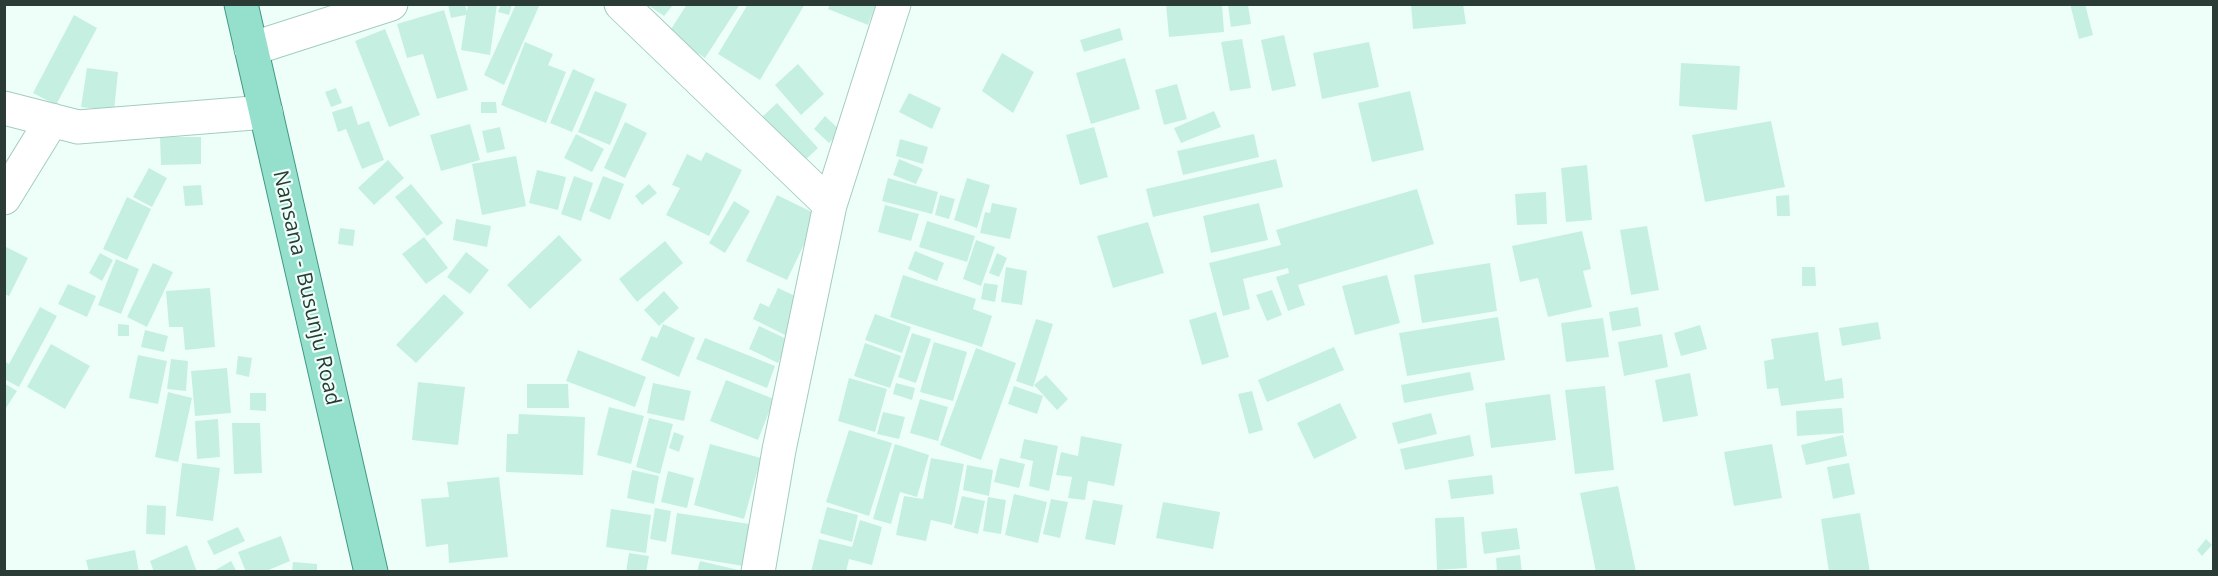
<!DOCTYPE html>
<style>
body{margin:0}
#map{position:relative;width:2218px;height:576px;overflow:hidden;background:#eefff9;font-family:"Open Sans",sans-serif}
canvas{display:block}
.frame{position:absolute;inset:0;border:6px solid #2b3c36;pointer-events:none}
</style>
<div id="map">
<canvas width="2218" height="576"></canvas>
<div class="frame"></div>
</div>
<script>
const ctx = document.querySelector('canvas').getContext('2d');
ctx.lineJoin = 'round';
function fillPath(path, color) {
  ctx.fillStyle = color;
  ctx.fill(path, 'evenodd');
}
function strokePath(path, color, width, dash) {
  ctx.strokeStyle = color;
  ctx.lineWidth = width;
  ctx.lineCap = dash ? 'butt' : 'round';
  ctx.setLineDash(dash || []);
  ctx.stroke(path);
}
function write(font, color, halo, rows, align = 'center') {
  ctx.font = font + ' "Open Sans",sans-serif';
  ctx.lineWidth = 4.5;
  ctx.setLineDash([]);
  ctx.textBaseline = 'middle';
  ctx.strokeStyle = halo;
  ctx.fillStyle = color;
  for (const [text, x, y, turn = 0] of rows) {
    ctx.save();
    ctx.translate(x, y);
    ctx.rotate((+turn || 0) * Math.PI / 180);
    ctx.textAlign = isNaN(turn) ? turn : align;
    if (halo) ctx.strokeText(text, 0, 0);
    ctx.fillText(text, 0, 0);
    ctx.restore();
  }
}
fillPath(new Path2D(`
 M448,4H465L467,12L468,4H497L490,55L461,50L466,15L451,18Z
 M501,4H512L509,15L498,12Z
 M516,4H540L504,85L484,75Z
 M687,4H740L705,58L668,34Z
 M748,4H805L760,80L718,54Z
 M830,4H876L868,25L828,9Z
 M1166,4H1222L1224,32L1169,37Z
 M1411,4H1463L1466,24L1413,29Z
 M2070,4H2085L2093,35L2079,39Z
 M648,5H673L664,16Z
 M1228,5H1248L1251,24L1231,27Z
 M444,10L468,90L437,99L423,54L407,58L397,24Z
 M74,15L97,28L56,105L33,93Z
 M1120,28L1123,40L1084,52L1080,40Z
 M385,29L420,115L389,127L355,41Z
 M1284,35L1296,86L1272,91L1261,40Z
 M1242,39L1251,88L1230,91L1221,42Z
 M525,42L553,54L548,65L566,72L546,123L501,105Z
 M1369,42L1379,87L1322,99L1313,53Z
 M1002,53L1034,72L1013,113L982,91Z
 M1125,58L1140,109L1091,124L1076,73Z
 M1681,63L1740,66L1737,110L1679,106Z
 M798,64L824,94L801,115L775,85Z
 M87,68L118,72L114,111L81,107Z
 M573,69L595,79L572,132L550,123Z
 M1177,84L1187,119L1164,125L1155,90Z
 M336,88L342,103L331,107L325,92Z
 M595,91L627,104L610,145L578,132Z
 M1410,91L1424,150L1372,162L1358,103Z
 M909,93L941,108L932,129L899,112Z
 M481,102H496L497,113H481Z
 M777,103L818,148L802,163L761,118Z
 M352,106L358,125L369,121L384,160L362,169L346,129L338,132L332,112Z
 M1214,111L1221,127L1181,143L1174,128Z
 M825,116L841,131L829,143L814,129Z
 M1771,121L1785,187L1705,202L1692,135Z
 M625,122L647,133L625,178L604,168Z
 M470,124L480,160L441,171L430,135Z
 M500,127L505,149L487,153L482,131Z
 M1094,127L1108,177L1080,185L1066,135Z
 M576,134L604,149L592,172L564,158Z
 M1254,134L1259,157L1183,175L1177,151Z
 M160,137H201V164L161,165Z
 M900,139L928,147L923,164L896,156Z
 M706,152L742,170L709,236L666,215L680,188L672,185L687,154L701,161Z
 M516,156L526,206L482,215L472,164Z
 M899,159L923,169L916,184L893,175Z
 M1276,159L1283,187L1153,217L1146,189Z
 M388,160L404,178L374,205L358,188Z
 M1587,165L1592,220L1566,222L1561,168Z
 M149,168L167,178L152,207L133,197Z
 M537,170L566,177L558,210L529,203Z
 M574,176L593,183L581,221L561,214Z
 M603,176L624,184L610,220L589,211Z
 M888,178L938,192L932,214L882,201Z
 M967,178L990,185L977,228L954,220Z
 M411,184L443,223L427,236L395,197Z
 M649,184L657,193L642,205L635,196Z
 M201,185L203,205L185,206L183,186Z
 M1417,189L1434,244L1298,285L1305,305L1288,311L1276,277L1289,273L1288,268L1243,279L1250,309L1223,316L1209,263L1281,245L1276,230Z
 M1546,192L1547,224L1517,225L1515,194Z
 M777,195L818,215L787,280L746,261Z
 M940,195L955,199L949,219L935,215Z
 M1789,195L1790,216H1777L1776,196Z
 M127,197L151,209L127,260L103,249Z
 M734,201L750,211L725,253L709,243Z
 M992,203L1017,208L1010,239L980,233L985,212L990,213Z
 M1259,203L1268,240L1211,253L1203,216Z
 M885,205L919,214L911,241L878,232Z
 M456,219L491,226L487,247L453,240Z
 M927,221L975,236L967,262L919,247Z
 M1148,222L1164,273L1113,288L1097,236Z
 M1647,226L1659,290L1631,295L1620,230Z
 M340,228L355,230L353,246L338,244Z
 M1582,231L1591,269L1583,271L1592,307L1548,317L1538,278L1520,282L1512,246Z
 M559,235L582,260L530,309L507,285Z
 M424,237L448,268L426,284L402,254Z
 M976,240L995,247L981,286L963,279Z
 M665,241L683,263L637,302L619,279Z
 M4,246L28,258L9,296L4,294Z
 M915,251L944,263L937,281L908,269Z
 M466,252L489,270L470,294L447,277Z
 M100,253L113,260L102,281L89,273Z
 M997,253L1007,258L999,277L989,273Z
 M116,259L139,269L121,314L98,305Z
 M153,263L173,272L147,327L127,317Z
 M1490,263L1497,311L1422,323L1414,275Z
 M1006,267L1027,271L1022,305L1001,302Z
 M1802,267H1815L1816,286H1802Z
 M903,275L976,299L973,309L992,316L982,347L890,317Z
 M1387,275L1400,323L1355,335L1342,286Z
 M984,283L998,285L995,302L981,299Z
 M68,284L96,296L87,317L58,304Z
 M210,288L215,347L185,350L183,327H169L166,291Z
 M778,288L806,301L789,337L753,319L760,303L769,307Z
 M1272,290L1282,315L1267,321L1256,295Z
 M664,291L679,308L659,326L644,310Z
 M444,294L464,313L416,363L396,345Z
 M40,307L57,316L19,387L4,379V361L9,364Z
 M1638,307L1641,326L1612,331L1609,312Z
 M1216,312L1229,357L1202,365L1189,320Z
 M875,314L911,327L902,353L865,340Z
 M1498,317L1505,360L1407,376L1399,333Z
 M1603,318L1609,357L1566,362L1561,323Z
 M1036,319L1053,324L1033,387L1016,381Z
 M1878,322L1881,339L1842,346L1839,328Z
 M118,324L129,325V336H118Z
 M663,324L695,338L679,377L641,360L651,336L657,338Z
 M1700,325L1707,349L1681,356L1674,333Z
 M759,326L789,340L778,363L749,349Z
 M145,330L168,336L164,352L141,347Z
 M1818,332L1825,381L1842,378L1844,398L1781,406L1778,388L1767,389L1764,361L1774,359L1771,339Z
 M912,333L931,339L916,383L898,377Z
 M1662,334L1668,367L1624,376L1618,342Z
 M705,338L775,366L767,388L696,359Z
 M934,342L967,352L953,401L920,392Z
 M865,343L901,356L890,388L854,376Z
 M51,344L90,366L65,409L27,387Z
 M1334,347L1344,370L1267,402L1258,380Z
 M976,348L1016,363L981,460L940,445Z
 M578,350L646,377L635,407L566,381Z
 M138,355L167,361L158,404L129,398Z
 M238,356L252,358L249,377L236,374Z
 M171,359L188,361L186,391L167,389Z
 M227,368L231,413L195,416L191,371Z
 M1470,372L1474,390L1404,403L1401,385Z
 M1690,373L1698,416L1663,422L1655,380Z
 M1046,375L1068,399L1057,410L1034,385Z
 M849,378L887,389L875,432L838,421Z
 M726,380L774,399L758,440L710,421Z
 M418,382L465,387L458,445L412,440Z
 M4,383L17,391L4,411Z
 M653,383L691,391L684,421L647,413Z
 M896,383L915,388L912,400L893,394Z
 M527,384H568L569,408H527Z
 M1014,386L1043,396L1037,414L1008,404Z
 M1605,386L1614,470L1575,474L1565,390Z
 M1252,391L1263,430L1249,434L1238,394Z
 M168,392L192,398L178,462L155,457Z
 M250,393H266V411L250,410Z
 M1550,394L1556,440L1491,448L1485,403Z
 M920,399L948,407L938,441L910,433Z
 M1340,403L1357,438L1314,459L1297,423Z
 M609,407L644,416L631,464L597,455Z
 M1842,408L1844,433L1797,436L1796,411Z
 M883,412L905,417L899,439L877,434Z
 M1431,413L1437,434L1398,444L1392,423Z
 M519,414L585,417L583,475L506,472L507,434H518Z
 M649,418L673,424L660,474L636,467Z
 M218,419L220,457L197,459L195,421Z
 M232,423H260L262,473L234,474Z
 M849,430L892,443L869,516L826,502Z
 M674,432L684,436L679,452L669,448Z
 M1470,435L1474,456L1405,470L1400,449Z
 M1843,435L1847,456L1806,465L1801,445Z
 M1081,436L1122,444L1114,486L1088,481L1085,500L1068,498L1072,477L1056,475L1061,452L1078,456Z
 M1024,439L1058,446L1049,491L1029,486L1033,461L1020,458Z
 M710,444L761,458L744,519L694,505Z
 M895,444L929,455L917,497L900,492L891,524L873,519Z
 M1772,444L1782,498L1734,506L1724,452Z
 M931,458L964,464L952,525L931,520L926,541L896,535L904,496L923,499Z
 M1000,458L1025,464L1019,488L994,482Z
 M182,463L220,468L213,521L176,516Z
 M1849,463L1855,494L1833,499L1827,467Z
 M967,465L993,470L989,496L963,490Z
 M632,470L659,476L654,504L627,498Z
 M668,471L694,478L687,508L661,502Z
 M1492,475L1494,494L1451,499L1448,480Z
 M499,477L508,557L449,563L448,544L426,547L421,499L449,497L447,482Z
 M1618,486L1636,572H1596L1580,493Z
 M1014,494L1047,502L1038,543L1005,535Z
 M962,496L985,501L978,534L954,528Z
 M988,497L1006,500L1001,534L983,531Z
 M1051,499L1068,502L1060,538L1043,534Z
 M1093,500L1123,505L1115,545L1085,539Z
 M1163,502L1220,512L1213,549L1156,538Z
 M147,505L166,506L165,535L146,534Z
 M827,507L858,515L852,542L820,533Z
 M655,508L671,511L666,542L650,539Z
 M611,509L651,515L646,553L606,547Z
 M677,513L756,525L749,567L671,554Z
 M1860,513L1870,572H1829L1821,519Z
 M1464,517L1467,568L1437,570L1435,518Z
 M860,520L882,527L872,565L849,559L846,572H811L819,539L852,547Z
 M238,527L245,541L214,555L207,541Z
 M1517,528L1520,549L1484,554L1481,532Z
 M281,536L290,561L264,572H246L238,552Z
 M2206,539L2212,545L2202,556L2197,550Z
 M187,545L197,572H154L150,561Z
 M135,550L139,572H89L86,560Z
 M629,553L649,556L646,572H626Z
 M1520,555L1522,572H1497L1496,558Z
 M231,561L237,572H212Z
 M700,561L743,571V572H697Z
 M293,562L317,564V572H292Z`), '#c5f0e1');
const minor = new Path2D(`
 M621,4L830,205
 M251,49L391,4
 M4,108L78,127L266,112
 M4,198L52,120
 M758,572L779,450L830,205L894,4`);
const major = new Path2D(`
 M241,4L371,572`);
strokePath(minor, '#a3cdbe', 35);
strokePath(major, '#419a82', 35);
strokePath(minor, '#fff', 33);
strokePath(major, '#94e0cd', 33);
write('21px', '#2b3c36', '#eefff9', [
 ["Nansana - Busunju Road",306,288,77]
]);
</script>
